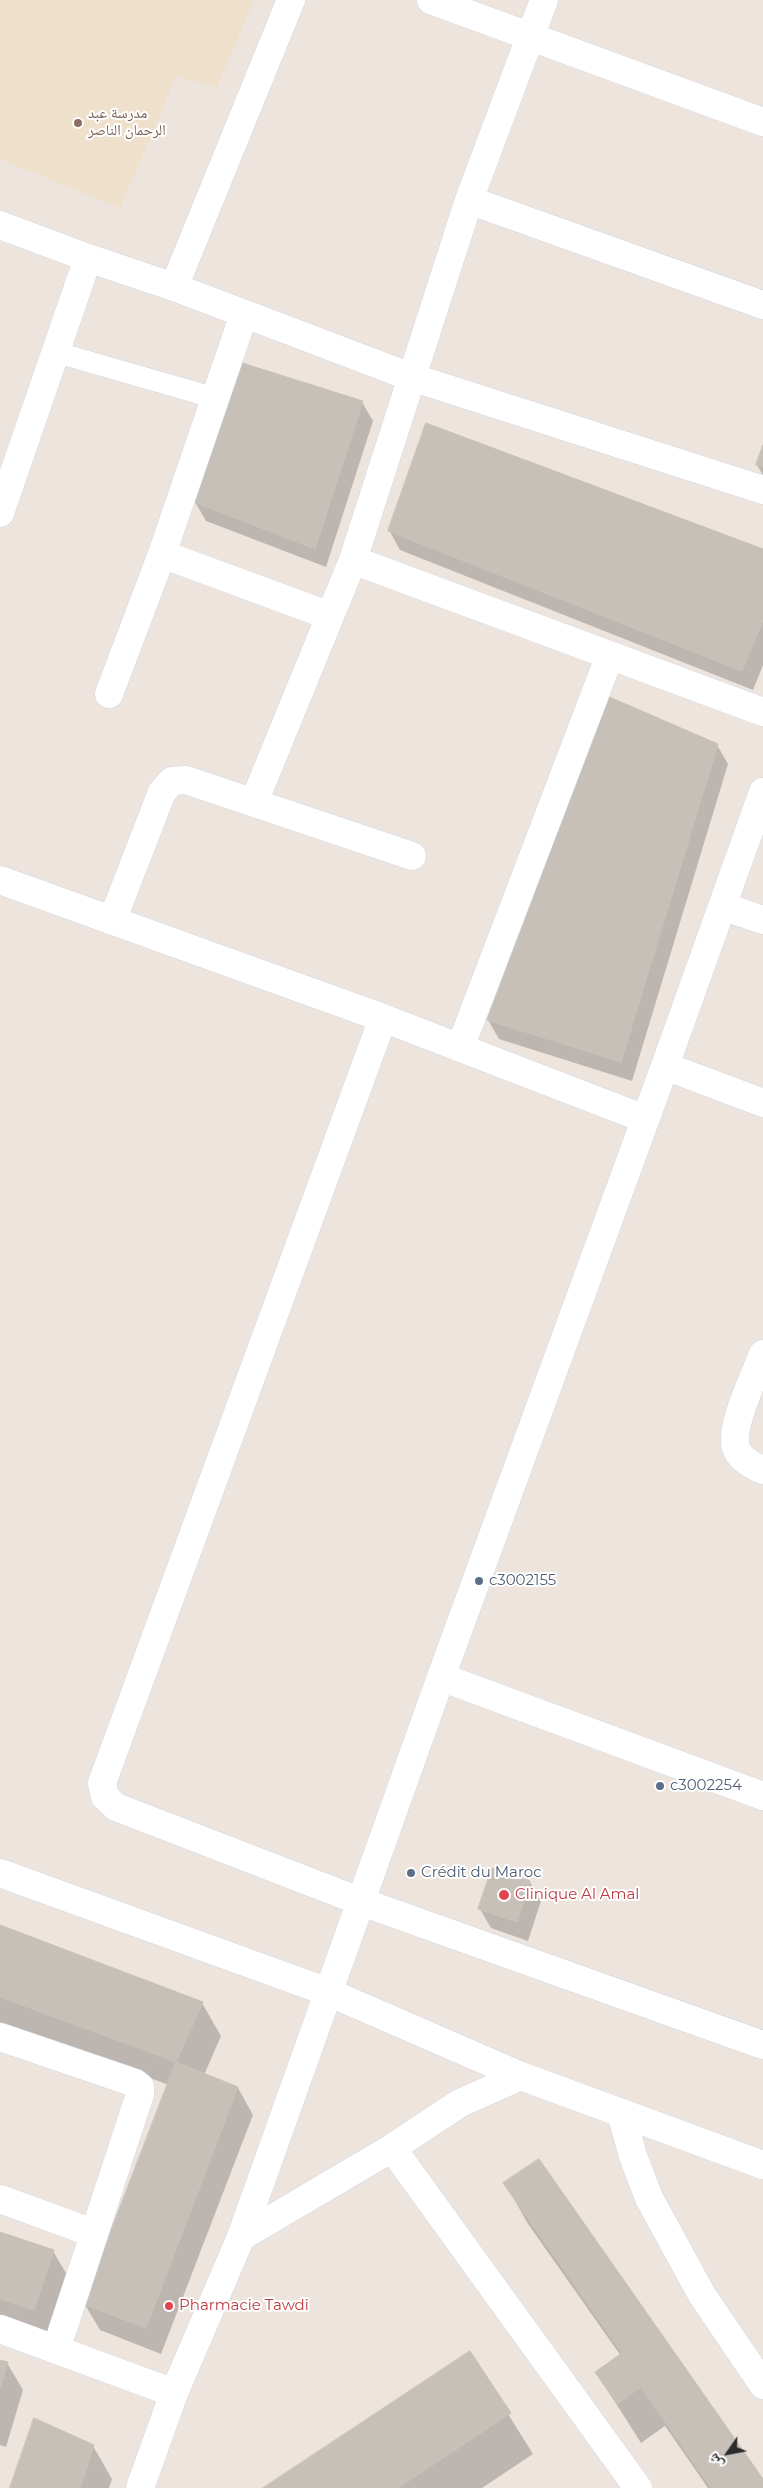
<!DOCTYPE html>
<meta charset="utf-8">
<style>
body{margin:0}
#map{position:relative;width:763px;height:2488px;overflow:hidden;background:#ede4dd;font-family:Montserrat,"Noto Naskh Arabic",sans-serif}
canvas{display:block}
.north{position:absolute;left:703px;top:2428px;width:50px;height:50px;-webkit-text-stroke:4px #fff;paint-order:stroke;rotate:237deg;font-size:14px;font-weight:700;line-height:20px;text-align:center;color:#2b2b2b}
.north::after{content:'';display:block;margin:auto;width:18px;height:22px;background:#2b2b2b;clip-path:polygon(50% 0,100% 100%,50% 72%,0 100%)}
</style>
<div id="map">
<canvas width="763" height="2488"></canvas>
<div class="north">ش</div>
</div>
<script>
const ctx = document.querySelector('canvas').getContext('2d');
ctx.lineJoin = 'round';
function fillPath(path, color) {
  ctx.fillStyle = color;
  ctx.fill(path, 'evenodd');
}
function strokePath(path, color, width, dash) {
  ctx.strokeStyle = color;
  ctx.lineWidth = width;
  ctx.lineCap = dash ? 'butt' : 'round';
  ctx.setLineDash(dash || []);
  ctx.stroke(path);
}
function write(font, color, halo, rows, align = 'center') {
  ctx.font = font + ' Montserrat,"Noto Naskh Arabic",sans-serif';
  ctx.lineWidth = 4;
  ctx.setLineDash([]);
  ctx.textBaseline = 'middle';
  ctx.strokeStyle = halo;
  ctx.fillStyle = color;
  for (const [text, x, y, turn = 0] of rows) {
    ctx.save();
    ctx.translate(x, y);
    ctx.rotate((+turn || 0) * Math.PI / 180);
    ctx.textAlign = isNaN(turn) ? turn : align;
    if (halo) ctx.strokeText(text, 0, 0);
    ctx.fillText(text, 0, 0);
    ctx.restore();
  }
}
fillPath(new Path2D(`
 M0,0H254L217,87L176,77L120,208L0,159Z`), '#efe0cc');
fillPath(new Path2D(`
 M362,402L373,421L326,567L206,521L195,502Z
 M763,449V475L757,465Z
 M389,530L763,550V665L753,690L400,550Z
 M717,745L728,764L632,1081L499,1039L488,1020Z
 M530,1882L541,1901L528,1941L491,1928L480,1909Z
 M0,1926L202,2003L221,2036L204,2075L238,2088L253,2115L161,2354L100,2330L84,2303L169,2085L0,2023Z
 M505,2183L763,2482V2488H708L665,2426L641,2443L596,2372L621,2356L528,2224Z
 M0,2233L53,2251L69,2278L49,2336L0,2320Z
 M470,2353L533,2454L482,2488H265Z
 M0,2361L7,2363L23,2390L6,2447L0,2445Z
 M93,2446L112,2479L109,2488H11Z`), '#0003');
const building = new Path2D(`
 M239,362L363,401L315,549L194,502Z
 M426,423L763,549V620L742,671L388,531Z
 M763,445V467L756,465Z
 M607,696L718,744L621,1062L487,1020Z
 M492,1868L530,1881L517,1922L478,1909Z
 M0,1925L203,2002L176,2062L0,1997Z
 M176,2062L238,2087L146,2328L83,2304Z
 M539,2159L763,2479V2488H711L641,2387L617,2404L595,2372L622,2353L503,2183Z
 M0,2232L54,2250L34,2310L0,2299Z
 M470,2351L511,2413L398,2488H263Z
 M0,2360L8,2362L0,2388Z
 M34,2418L94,2445L80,2488H10Z`);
fillPath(building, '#c6c0b9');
strokePath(building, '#c9c0b7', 1);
const service = new Path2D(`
 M55,352L215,398`);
const minor = new Path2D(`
 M431,0L763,122
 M469,200L763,305
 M0,225L88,258L174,287L411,377L763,490
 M174,287L291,0
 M0,513L88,258
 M162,554L330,616
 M353,560L763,712
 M109,694L162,554L244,314
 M254,802L353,560L469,200L544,0
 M0,880L383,1018L645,1119
 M722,906L763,920
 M112,921L162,792L172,781L186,780L412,856
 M383,1018L102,1783L105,1797L116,1807L362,1902L763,2045
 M460,1048L610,655
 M665,1066L763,1103
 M763,1354C755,1375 729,1428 736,1448C740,1459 753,1466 763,1470
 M441,1677L763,1796
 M0,2037L135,2083L140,2087V2094L56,2350
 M621,2113L633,2156L649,2198L702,2295L763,2385
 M392,2148L638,2488
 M0,2199L93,2233
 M0,2329L174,2393
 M140,2488L174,2393L241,2237L441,1677L665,1066L763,792`);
const tertiary = new Path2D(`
 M0,1873L328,1992L521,2076L763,2165
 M241,2237L392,2148L460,2103L521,2076`);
strokePath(service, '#d2d8e4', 22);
strokePath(minor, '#d2d8e4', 29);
strokePath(tertiary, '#d2d8e4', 29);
strokePath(service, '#fff', 21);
strokePath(minor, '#fff', 28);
strokePath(tertiary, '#fff', 28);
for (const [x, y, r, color] of [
 [78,123,5,"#8d6e63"],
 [479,1581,5,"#5c6f8a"],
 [660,1786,5,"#5c6f8a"],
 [411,1873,5,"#5c6f8a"],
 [504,1895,6,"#e0444e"],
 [169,2306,5,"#e0444e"]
]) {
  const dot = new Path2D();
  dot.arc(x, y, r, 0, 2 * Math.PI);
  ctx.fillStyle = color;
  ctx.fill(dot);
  strokePath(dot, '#fff', 2);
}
write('15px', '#785e54', '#fff', [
 ["مدرسة عبد",88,114],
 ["الرحمان الناصر",88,131]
], 'left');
write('15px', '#4e5e75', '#fff', [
 ["c3002155",489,1581],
 ["c3002254",670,1786],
 ["Crédit du Maroc",421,1873]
], 'left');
write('15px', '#be3a42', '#fff', [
 ["Clinique Al Amal",515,1895],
 ["Pharmacie Tawdi",179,2306]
], 'left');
</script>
